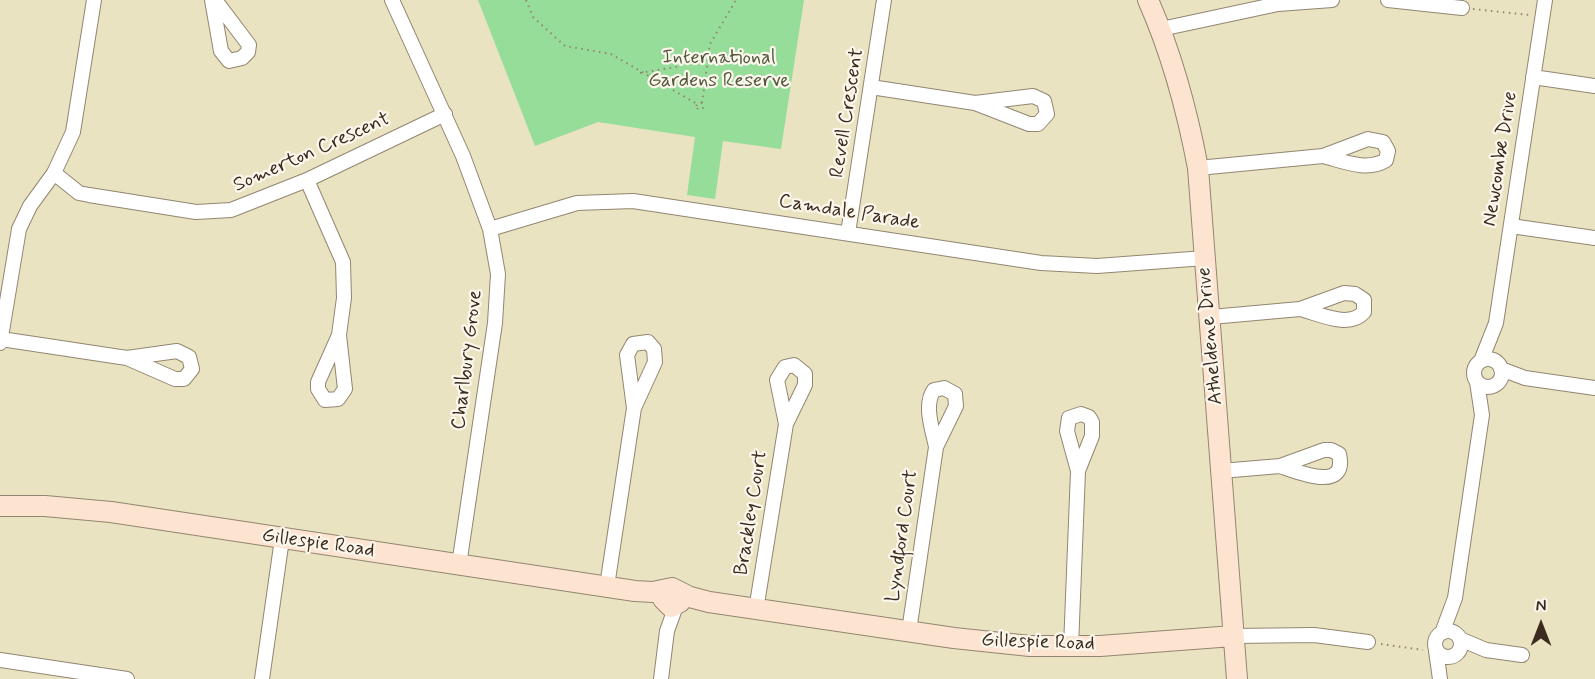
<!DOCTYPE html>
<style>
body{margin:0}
#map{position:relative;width:1595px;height:679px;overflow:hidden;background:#eae3c2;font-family:Mynerve,sans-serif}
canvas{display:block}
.north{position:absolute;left:1511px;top:595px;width:60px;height:60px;-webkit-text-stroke:4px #fbf7ec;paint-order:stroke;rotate:0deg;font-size:16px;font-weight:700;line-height:24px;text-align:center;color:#3b2a1e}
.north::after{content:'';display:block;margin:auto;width:21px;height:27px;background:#3b2a1e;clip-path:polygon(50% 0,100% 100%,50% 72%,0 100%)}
</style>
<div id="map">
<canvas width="1595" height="679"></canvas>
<div class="north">N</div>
</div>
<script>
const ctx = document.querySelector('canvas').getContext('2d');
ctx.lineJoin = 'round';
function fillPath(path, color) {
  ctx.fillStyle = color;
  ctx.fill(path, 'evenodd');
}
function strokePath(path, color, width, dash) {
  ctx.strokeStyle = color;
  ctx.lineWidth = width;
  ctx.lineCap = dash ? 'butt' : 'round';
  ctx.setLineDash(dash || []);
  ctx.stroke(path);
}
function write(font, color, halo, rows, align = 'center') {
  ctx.font = font + ' Mynerve,sans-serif';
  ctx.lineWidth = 4.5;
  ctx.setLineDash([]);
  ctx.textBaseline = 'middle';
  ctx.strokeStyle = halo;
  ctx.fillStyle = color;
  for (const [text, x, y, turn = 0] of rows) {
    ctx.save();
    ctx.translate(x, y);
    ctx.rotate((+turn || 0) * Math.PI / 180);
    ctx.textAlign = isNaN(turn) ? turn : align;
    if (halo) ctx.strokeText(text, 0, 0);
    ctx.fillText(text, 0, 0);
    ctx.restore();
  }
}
fillPath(new Path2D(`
 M478,0H804L781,149L723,141L715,199L687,195L695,137L598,122L535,146Z`), '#95dd98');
const street = new Path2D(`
 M212,0L221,51L229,61L242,58L248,52L249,45L215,0
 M392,0L463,156L490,229L498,274L495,323L459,565
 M1388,0L1462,8
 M1161,29L1278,4L1332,0
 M1533,77L1595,86
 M871,87L975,103L1029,124H1038L1047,114L1044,101L1033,96L975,103
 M1198,168L1323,156L1368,139L1383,142L1388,151L1386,160C1367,172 1343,161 1323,156
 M54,173L79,193L89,195L196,212L231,210L307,180L445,114
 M307,180L343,262L344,298L339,335L345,389L338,399L325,400L318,389V382L339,335
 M1511,226L1595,238
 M490,229L577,203L633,201L1041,263L1097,266L1205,258
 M848,233L884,0
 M1211,317L1300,309L1344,293L1355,294L1364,300V312C1349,329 1320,314 1300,309
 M1,339L127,358L177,351L189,357L192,369L184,379H175L127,358
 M0,343L19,229L30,206L54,173L73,132L94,0
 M1474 373a14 14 0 1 1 28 0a14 14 0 1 1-28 0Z
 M1481,361L1496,323L1545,0
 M1501,369L1525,378L1595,388
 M1221,471L1280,466L1324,450H1331L1339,454C1348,493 1298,472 1280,466
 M607,586L634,408L655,362L654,349L648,342L633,344L627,355L634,408
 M756,610L786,424L805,385V374L794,365L785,367L777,380L786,424
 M1435 644a13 13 0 1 1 26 0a13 13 0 1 1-26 0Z
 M909,631L936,447L956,406L955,394L944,388L934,390C923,405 933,431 936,447
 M1442,633L1455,598L1482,415L1477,382
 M1233,636L1314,635L1368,642
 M1460,639L1486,650L1522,655
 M1071,647L1078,471L1067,431L1069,418L1081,414L1089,417L1092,422V436L1078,471
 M1436,651L1440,679
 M0,660L127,679
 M262,679L282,539
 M661,679L667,631L676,606`);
const secondary = new Path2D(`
 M1148,0C1172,54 1187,110 1198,168L1237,679
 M0,506H45L111,512L635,591L653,592L672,588L690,597L709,602L954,638L1030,646H1100L1233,636
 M666,590L663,599L671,607L680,602V593`);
strokePath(street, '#928670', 16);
strokePath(secondary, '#928670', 22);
strokePath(new Path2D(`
 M526,0L533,17L565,46L611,54L697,104
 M1473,9L1530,15
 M640,73L676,67L708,52
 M696.5 106a3.5 3.5 0 1 1 7 0a3.5 3.5 0 1 1-7 0Z
 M702,103L710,44L736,0
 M1381,644L1423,650`), '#928670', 2, [1.5, 4.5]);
strokePath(street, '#fff', 14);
strokePath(secondary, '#fde4d1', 20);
write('20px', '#52573c', '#fbf7ec', [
 ["International",719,59],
 ["Gardens Reserve",719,82]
]);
write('20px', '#3b2a1e', '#fbf7ec', [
 ["Revell Crescent",848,113,-81],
 ["Somerton Crescent",312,153,-24],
 ["Newcombe Drive",1501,159,-81],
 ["Camdale Parade",849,213,9],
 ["Atheldene Drive",1211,336,-95],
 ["Charlbury Grove",468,360,-83],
 ["Brackley Court",752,513,-81],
 ["Lyndford Court",903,536,-82],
 ["Gillespie Road",318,544,8],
 ["Gillespie Road",1038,643,2]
]);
</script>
